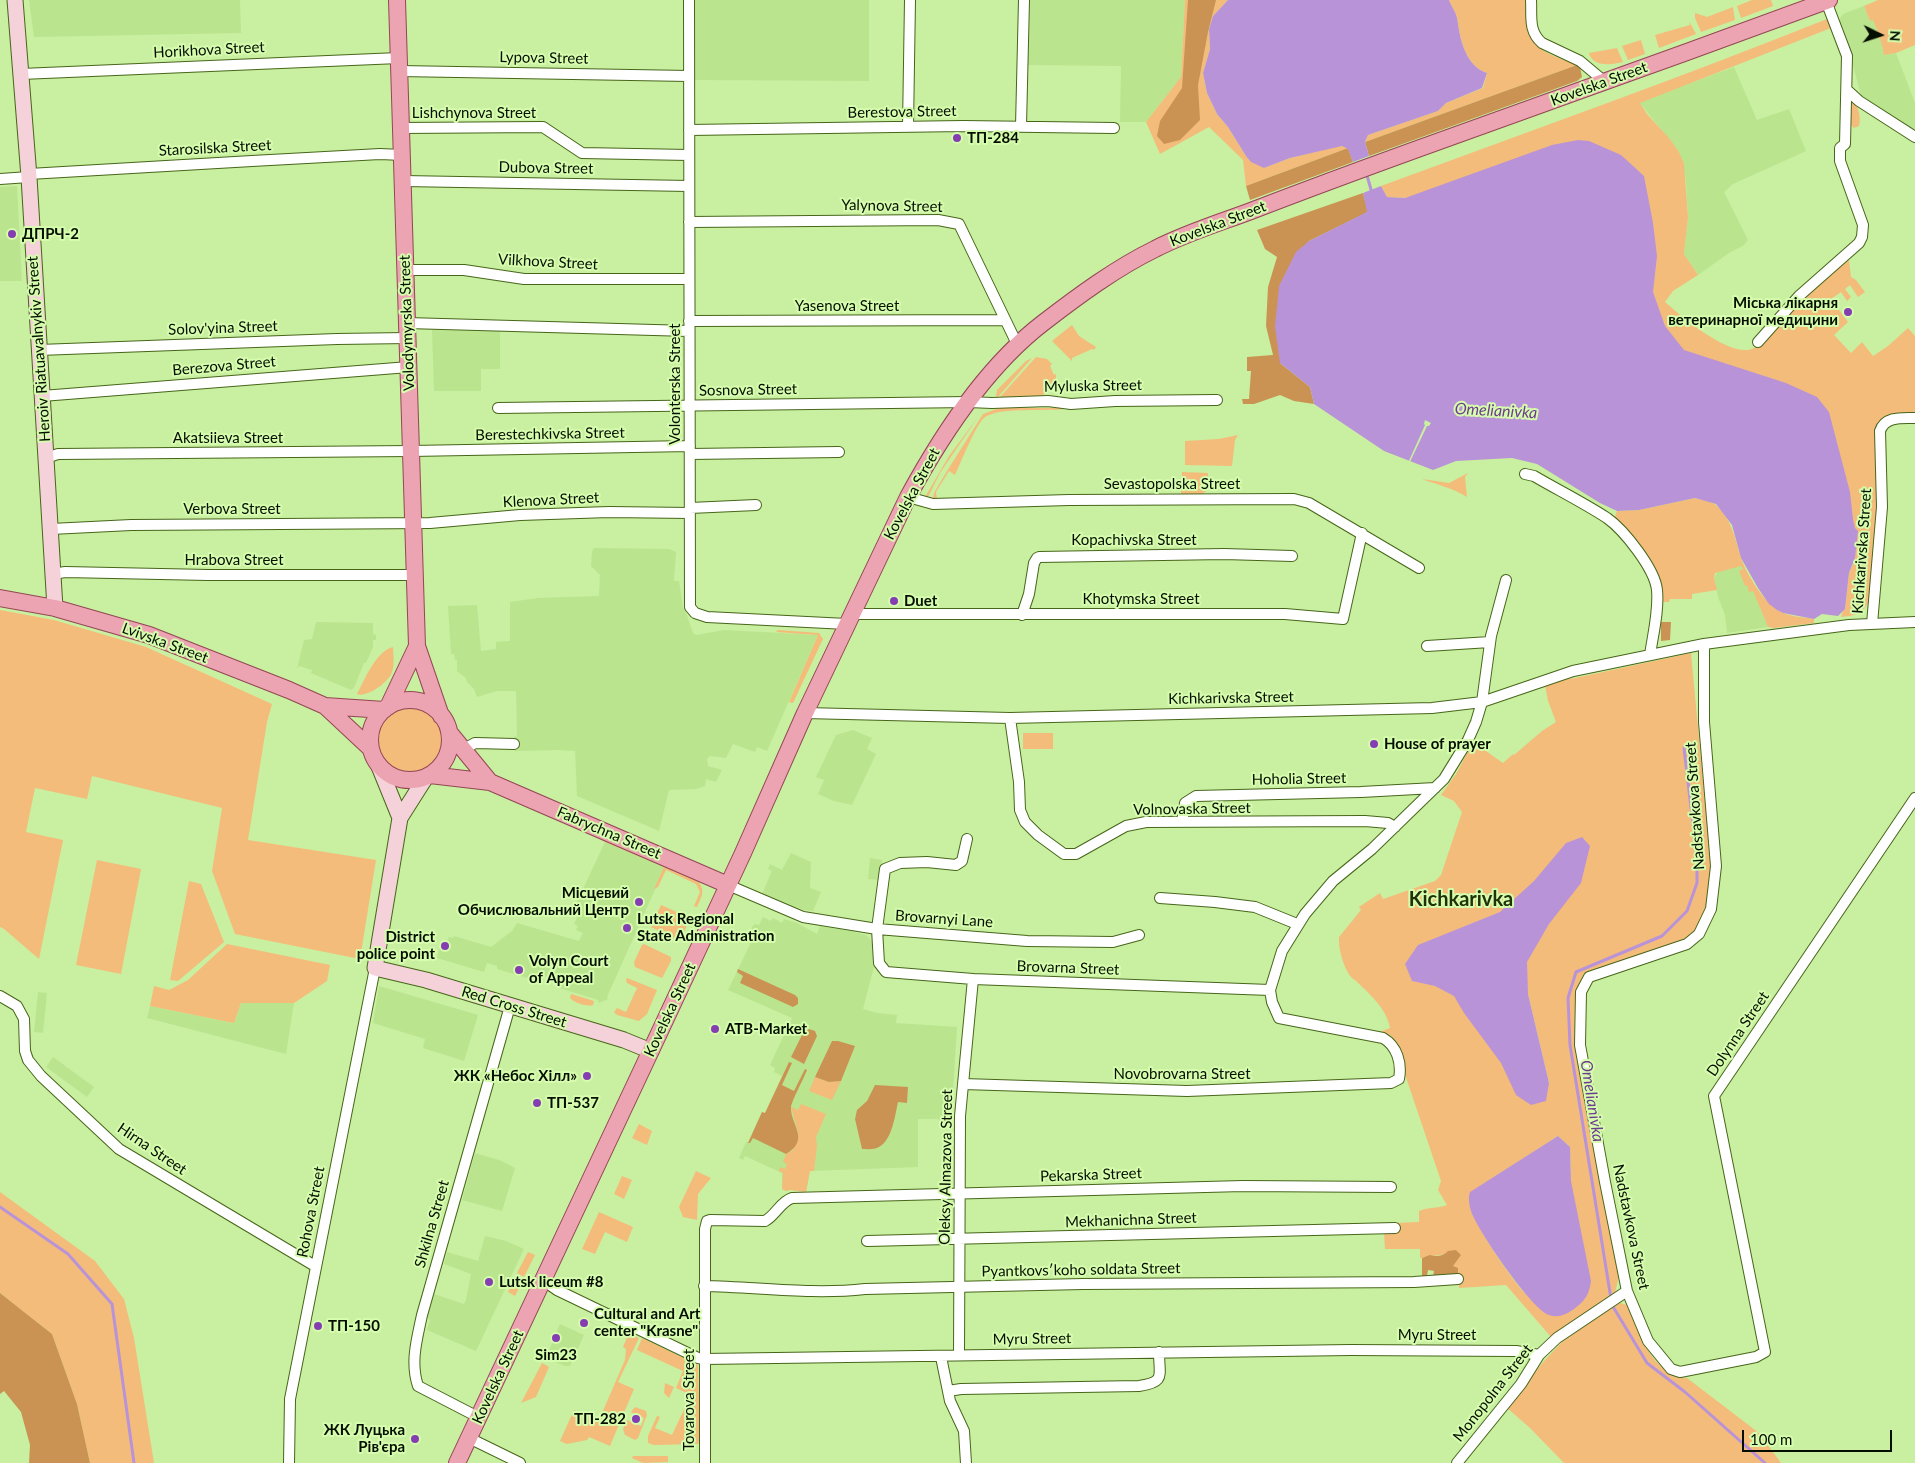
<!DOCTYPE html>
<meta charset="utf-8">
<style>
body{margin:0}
#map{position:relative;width:1915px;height:1463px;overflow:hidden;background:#c9efa1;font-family:Lato,sans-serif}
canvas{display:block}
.north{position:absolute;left:1855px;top:10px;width:50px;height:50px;-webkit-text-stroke:4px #d6fcad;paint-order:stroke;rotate:94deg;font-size:14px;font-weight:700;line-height:20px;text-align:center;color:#050f00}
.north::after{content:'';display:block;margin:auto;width:18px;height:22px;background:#050f00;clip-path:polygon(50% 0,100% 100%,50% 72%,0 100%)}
.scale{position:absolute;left:1742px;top:1430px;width:150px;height:22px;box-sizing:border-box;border:2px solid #050f00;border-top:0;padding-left:6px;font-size:15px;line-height:18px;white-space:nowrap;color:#050f00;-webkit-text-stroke:4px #d6fcad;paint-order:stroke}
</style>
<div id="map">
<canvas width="1915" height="1463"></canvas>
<div class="north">N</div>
<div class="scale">100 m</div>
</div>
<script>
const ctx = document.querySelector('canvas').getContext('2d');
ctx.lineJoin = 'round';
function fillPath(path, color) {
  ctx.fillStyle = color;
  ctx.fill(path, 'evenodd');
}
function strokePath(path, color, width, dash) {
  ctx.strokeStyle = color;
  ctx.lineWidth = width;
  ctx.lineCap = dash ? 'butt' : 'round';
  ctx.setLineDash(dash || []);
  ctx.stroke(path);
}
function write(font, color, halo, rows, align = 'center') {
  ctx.font = font + ' Lato,sans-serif';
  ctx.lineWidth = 4;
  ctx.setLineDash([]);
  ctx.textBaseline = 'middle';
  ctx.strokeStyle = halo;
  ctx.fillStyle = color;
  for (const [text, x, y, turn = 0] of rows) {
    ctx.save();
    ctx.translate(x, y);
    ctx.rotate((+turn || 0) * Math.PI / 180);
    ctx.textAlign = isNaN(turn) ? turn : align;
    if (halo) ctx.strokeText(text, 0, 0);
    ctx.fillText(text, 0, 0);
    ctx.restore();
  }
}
fillPath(new Path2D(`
 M29,0H240L241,33L34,37Z
 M695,0H869V81L695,80Z
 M1030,0H1185L1181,77L1146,122H1120L1121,66L1028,65Z
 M1864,6L1870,21L1873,20L1882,44L1884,55L1896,53L1915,103V128L1912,130L1862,99L1849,51L1839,26L1840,18L1843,14Z
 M1734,67L1757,120L1789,109L1806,151L1733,184L1724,192L1748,240L1744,245L1729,253L1698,275L1684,254L1688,217L1686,181L1679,152L1639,102Z
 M17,186L22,281H0V187Z
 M432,330L500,331V369H481V391H434Z
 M594,548L669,549L676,552L674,581H679L683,608L685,610L693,633L696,635L724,630L818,635L767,751L757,747L755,752L733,744L726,758L710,756L707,759L708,766L722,770L716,782L706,779L705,786L696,789L669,790L659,831L577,796L575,751L560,750L514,751V737L517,736L516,691H497L477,697L474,689L467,682L466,678L457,671V660H455L454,654H451L448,606L477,605L481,651L496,649V642L510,641V602L538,598L599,596L600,575L591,566L592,552Z
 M1741,565L1743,569L1740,571L1747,585L1753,590L1756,597L1768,627L1727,633L1725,615L1718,597L1714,578L1718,571Z
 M316,622L373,623V634L376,635V640H373V647L366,663H364L354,688L351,690L311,673L312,670L299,666L297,669L304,640L312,639Z
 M853,730L872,738L867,749L876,754L852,805L834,801L818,794L824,780L816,777L836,735Z
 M605,842L665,867L607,997L608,999L599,1003L598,1000L556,987L555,980L543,976L541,982L497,969V966L487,963L484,972L437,958L442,941L447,942L449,937L453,938L454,936L491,947L512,931L517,923L579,941L583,933L576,930L578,926L574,924L582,907L576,904Z
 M791,853L811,862L810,888L821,892L813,911L804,910L762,894L772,871L768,869L770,864L782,870Z
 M870,858L882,860L880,880L868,879Z
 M763,917L771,921L773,918L782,923L784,919L797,923L817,934L820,926L850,931L866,935L874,943L877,955L863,1009L877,1013L897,1015L896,1023L957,1027L952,1108L949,1109L948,1123L937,1119H918V1167L810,1171L806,1192L790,1190L786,1191L782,1189V1173L745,1156L743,1160L739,1158L746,1142H748L762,1112L765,1113L782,1076L774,1072L775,1068L770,1065L792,1018L728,990L756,932L752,929V927L755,924L759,925Z
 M379,986L478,1015L464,1061L423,1048L425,1039L373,1023Z
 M38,992L47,993L43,1033L34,1032Z
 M241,1003H294L286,1054L147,1018L150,1006L234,1023Z
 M53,1057L94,1087L87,1097L46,1067Z
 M475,1153L502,1161L515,1168L502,1211L462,1200Z
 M485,1236L506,1241L524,1249L476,1351L427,1330L430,1320L427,1318L434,1294L464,1304L466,1300L471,1274L444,1264L447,1252L478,1261Z
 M560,1324L584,1335L570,1366H565L546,1358Z`), '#bbe48f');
fillPath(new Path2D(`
 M1185,0H1228L1213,16L1209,29L1210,49L1203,73L1207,93L1217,114L1228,127L1246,156L1264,168L1290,158L1335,147L1342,146L1348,148L1246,186L1243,160L1209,127L1160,154L1146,122L1181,77Z
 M1449,0H1529C1529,10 1528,22 1530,32C1533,52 1561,58 1577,65L1365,142L1368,135L1438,111L1446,103L1483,88L1487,73C1469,67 1462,47 1459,30C1458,26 1458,22 1457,18C1456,12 1451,6 1449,0Z
 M1752,0H1771L1773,6L1741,18L1737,6Z
 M1878,0H1915V45L1896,53L1884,55C1882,43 1878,32 1873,20L1870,21L1864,6Z
 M1733,7L1735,20L1701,32L1695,18V13L1707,17Z
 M1827,19L1831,28L1640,103L1647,114L1669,138L1679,152L1684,164L1688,217L1684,254L1698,275L1673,291L1665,302C1681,316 1732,360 1754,348C1766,341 1791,309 1802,298C1816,291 1823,277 1835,269C1840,266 1844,264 1849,260L1851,277L1856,280L1865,292L1858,297L1850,285L1845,289L1851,297L1847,301L1841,292L1831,299L1848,322L1834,335L1851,353L1862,342L1873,356L1888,346L1908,328L1915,336V415L1882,420L1876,559L1868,603C1863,614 1853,616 1841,617L1843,611L1845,609L1849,573L1854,562L1729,384L1439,187L1405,198L1387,197L1381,186C1530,131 1680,78 1827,19Z
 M1689,21L1696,34L1659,48L1655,35L1690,25Z
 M1641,40L1645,54L1628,60L1622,46Z
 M1617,48L1623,62C1612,65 1592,67 1589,53Z
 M1853,101C1859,106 1861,119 1859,126L1854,128L1851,125L1850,103Z
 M1072,325L1079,336L1096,347L1094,350L1092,349L1072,358V361L1052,341Z
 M1036,357L1047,359L1052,364L1050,366L1054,375L1056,374C1057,404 1020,397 1000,397Z
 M1032,358L998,397L996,396L997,390L1026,361Z
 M1058,406L1071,408C1050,413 996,405 983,419C975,427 961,462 955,475L949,471L936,492L937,499L942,500L933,498L934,493L947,471L983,414L999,408H1057Z
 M978,417L940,473L928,497H925L949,456Z
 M1238,435L1235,440L1232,466L1185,465V441L1219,439Z
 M1182,472L1208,473L1207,490L1203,494L1170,497V494H1181Z
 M1468,473L1465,477L1467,497C1453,488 1438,485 1422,479L1449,483Z
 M1695,498C1702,500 1712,501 1717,506C1731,519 1735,537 1740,555C1746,574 1765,605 1783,613C1793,617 1804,617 1814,619V623L1774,628L1768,627L1753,591L1749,592L1747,585L1745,586L1739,571L1743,569L1741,566L1715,573L1714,578L1717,590L1692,594V599H1670L1669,602H1662L1660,584L1614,519L1617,511L1639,510Z
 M0,610L54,620L146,647L272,704L267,722L248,840L376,860L360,959L235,934L212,871L222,808L92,776L87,799L35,788L26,832L63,840L39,959L4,929L0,927Z
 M778,630L819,633L823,639L793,703L789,702L818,635L776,632Z
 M393,647C393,655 395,664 392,672C389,682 367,698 357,694C365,679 376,651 393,647Z
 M1691,653L1711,866L1706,907L1695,931L1685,940L1586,973L1576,990L1575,1045L1600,1183L1619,1276L1615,1293L1551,1337L1506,1285L1459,1288L1458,1269L1453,1266L1454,1262L1446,1254L1420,1258V1249H1385L1384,1233L1395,1223L1419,1222V1211C1428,1207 1440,1208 1447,1205L1438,1190L1441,1181L1392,1036L1377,1033L1390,1028C1387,1010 1371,995 1358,983C1357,981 1354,980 1352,978C1344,969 1338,949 1339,937L1361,910L1359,907L1380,893L1383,899L1435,881L1441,875L1462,812L1454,801L1441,795L1456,774L1473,742L1503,763L1513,754L1514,755L1542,731L1556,722L1548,701L1545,685L1547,682L1575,678ZM1528,994L1549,1083L1531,1105ZM1558,1136L1570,1147L1571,1181L1547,1314C1539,1306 1529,1298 1522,1290C1508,1273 1463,1212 1471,1192Z
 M378 740a32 32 0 1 1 64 0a32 32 0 1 1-64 0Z
 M1023,733H1053V749H1023Z
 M602,839L697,880C706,890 702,896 697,907L694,906L700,892L696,884L666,870L658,887L654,889L664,867L605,842L601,840Z
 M97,860L141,869L121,974L76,965Z
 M189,881L201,884L224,942L178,981L170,980Z
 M661,905L690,918L680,941L651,927Z
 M227,944L330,965L327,981L294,1003H241L234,1023L150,1006L154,986L169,990L188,980Z
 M644,944L671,957V961L662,978L635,967L634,962L642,945Z
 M627,978L657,990L647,1014L639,1021L617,1015L614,1012L617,1008L626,1012L637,988L627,983L626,980Z
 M571,994L594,1001L593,1005C587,1007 575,1003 570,998Z
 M815,1077L829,1082L841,1081L832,1100L809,1091Z
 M801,1104L826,1114L816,1137L817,1146L814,1171H810L806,1192L790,1190L786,1191L782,1189L783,1173L779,1171L780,1167L785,1169L787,1164L783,1162L786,1154L793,1150L798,1132L791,1107L798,1110Z
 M639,1124L652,1131L647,1145L632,1138Z
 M696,1171L711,1178L698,1194L697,1220L683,1217L679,1207Z
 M622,1176L632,1180L624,1199L614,1194Z
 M0,1192L95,1261L124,1299L134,1338L154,1463H90L77,1404L52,1334L0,1293Z
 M599,1212L633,1227L627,1242L605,1232L595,1254L582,1249Z
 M528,1252L535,1255L524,1277L517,1273Z
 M514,1280L521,1284L515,1296L508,1292Z
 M1617,1302L1627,1305C1638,1332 1653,1376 1687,1378L1759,1433L1781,1463H1564L1530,1428L1506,1407L1544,1361L1562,1342Z
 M629,1333L639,1338L618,1382L634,1389L610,1446L589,1437L587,1440L567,1444L560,1441L574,1410L599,1420L625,1360L626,1349L623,1347Z
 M642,1338L698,1365L700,1440L698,1444L654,1445L648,1443V1436L657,1416L660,1417L655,1428L672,1435L689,1399L687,1398L689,1394L676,1388L683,1371L637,1350Z
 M542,1363L549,1367L536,1397L521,1403Z
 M665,1383L674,1387L669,1398L664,1393Z
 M635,1407L646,1411L647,1415L638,1438L635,1440L625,1435L623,1429L627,1420L641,1426L644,1418L631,1412Z
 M633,1456H668V1462L643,1463L632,1458Z`), '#f4bc7b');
fillPath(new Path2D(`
 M1188,0H1216L1208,32L1198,85L1200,120L1180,140L1164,144L1157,136L1160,121L1182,88Z
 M1577,65L1580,67L1582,77L1577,81L1369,156L1365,142Z
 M1348,148L1353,162L1250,200L1246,186Z
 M1363,193L1368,212L1309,241L1280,363L1310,387L1314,404L1294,401L1280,395L1254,404H1243L1242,399H1249L1251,371H1247V357L1273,355L1266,326L1268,287L1277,257L1265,249L1257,230Z
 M1661,622H1671L1670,640L1661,641Z
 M738,969L795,995L798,998V1004L793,1007L740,983L743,976L737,972Z
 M809,1029L815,1031L817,1036L804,1064L791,1057L803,1033Z
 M832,1041H838L855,1046L841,1081L829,1082L815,1077Z
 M789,1062L792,1063L782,1085L794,1091L805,1069L807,1070C804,1078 792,1100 791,1107C790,1125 811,1139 786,1154L753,1138L750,1143H748L762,1112L765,1113Z
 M875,1085L908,1087L907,1103L898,1102C895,1116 892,1140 879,1147C874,1150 868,1149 862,1149L855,1119L857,1110L867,1101Z
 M1456,1250L1461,1255L1453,1266L1458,1268V1275L1433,1276L1434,1271L1428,1270L1427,1276H1422V1258L1430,1255C1436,1257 1444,1256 1448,1251Z
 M0,1293L52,1334L77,1404L90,1463H29L30,1445L21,1412L4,1391L0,1394Z`), '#ca9353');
fillPath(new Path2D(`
 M1228,0H1449C1451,6 1456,12 1457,18C1458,22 1458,26 1459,30C1462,47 1469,67 1487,73L1482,88L1446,103L1438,111L1368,135L1365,142L1369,156L1353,162L1348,149L1342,146L1290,158L1264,168L1251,162L1246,156L1228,127L1217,114L1207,93L1203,73L1210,49L1209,29L1213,16Z
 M1578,140L1589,141L1621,155L1644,176L1653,223L1657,256L1653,292L1665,326L1684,350L1786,383L1817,397L1829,412L1850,492L1853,519L1855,528L1858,531L1855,558L1849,573L1845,609L1838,616L1822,614L1814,619L1783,613L1777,610L1769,604L1758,588L1741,558L1732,525L1716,504L1695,498L1639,510L1617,511L1600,503L1537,464L1512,458L1456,461L1433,470L1384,451L1314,404L1310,387L1280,363L1275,327L1279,286L1296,252L1309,241L1367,212L1363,193L1381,186L1387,197L1405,198L1552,145Z
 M1582,837L1590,846L1581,883L1549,924L1527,962L1528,994L1549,1083L1546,1101L1531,1105L1516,1095L1501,1063L1464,1013L1454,996L1435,986L1412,981L1405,964L1418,945L1500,912L1534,881L1566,843Z
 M1558,1136L1570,1147L1571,1181L1591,1281C1589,1295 1585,1301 1574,1309C1565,1315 1559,1318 1549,1315C1532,1310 1477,1230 1471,1211C1469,1204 1468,1198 1470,1192Z`), '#b993d7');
fillPath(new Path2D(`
 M1425,420L1431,423L1429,426H1427L1409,464L1408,463L1425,425L1424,424Z`), '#c9efa1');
strokePath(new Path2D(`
 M1366,172L1372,193
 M1684,748L1697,858V883L1687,911L1662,936L1576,972L1568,998L1570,1045L1612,1305L1647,1363L1685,1392L1765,1463
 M0,1207L68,1254L112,1304L134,1463`), '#b993d7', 3);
const street = new Path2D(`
 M689,0L690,607L695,613L707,617L847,624
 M1531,0C1532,16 1528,31 1542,43L1580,61L1605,82
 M399,71L689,76
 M21,74L399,58
 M1847,90L1859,101L1915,137
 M1021,126L1024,0
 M908,127L910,0
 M401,128L543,127L582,153L689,155
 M689,130L963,126L1114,128
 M29,174L252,161L380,154L402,155
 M0,179L29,177
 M403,181L689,186
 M689,222L938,220L959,224L1018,346
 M406,270H464L524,279H689
 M689,321L1005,320
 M407,323L689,331
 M1758,342L1799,296L1859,243L1862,237L1863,225L1840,161V148L1845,144L1847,56L1826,1
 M39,350L337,339L408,338
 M42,396L409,367
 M498,408L969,402L992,403L1048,401L1071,404L1115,401L1217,400
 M690,454L839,452
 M46,458L58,454L411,451L690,446
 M1525,474L1534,476C1558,490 1584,503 1607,518C1624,530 1655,569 1657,590C1659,611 1653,634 1650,655
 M908,497L933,504L1069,500L1294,499L1309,503L1419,568
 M690,508L756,505
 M51,529L131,525L430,523L520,515L609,512L690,513
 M53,574L65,572L208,575H415
 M852,614H1285L1343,619L1362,533
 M1022,615L1029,594L1034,563L1037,558L1039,557L1224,554L1292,556
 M1872,624L1882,507L1880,431C1885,416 1902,418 1915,418
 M1704,644V722L1716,866L1711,909L1699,934L1687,944L1589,977L1581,992L1580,1045L1605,1182L1627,1291L1648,1341L1671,1369L1680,1372L1756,1357L1765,1352L1714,1096L1915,798
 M1427,646L1490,642
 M805,713L1010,718L1432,708L1482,702L1573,671L1704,644L1849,625L1915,622
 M1010,718L1019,782L1020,810L1025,822L1038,835L1064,854H1076L1126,826L1146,822L1365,821L1388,823L1395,827
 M464,749L475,743L514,744
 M1182,822L1185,803L1196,796L1361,792L1435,788
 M967,839L962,861L956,865L927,862L900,863L885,869L877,929L1027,941L1113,942L1139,935
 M728,885L803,917L877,929L879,963L886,972L973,979L1270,990L1272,1002L1279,1018L1383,1038C1397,1046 1402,1063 1399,1079L1391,1083L1187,1091L963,1084
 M1160,898L1215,902L1255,907L1297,924
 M1270,990L1282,951L1305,914L1333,881L1372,849L1444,779L1468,740L1476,722L1482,702L1491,636L1506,580
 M0,996L17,1006L24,1019L25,1051L28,1060L41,1076L119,1149L315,1266
 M867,1241L1395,1228
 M544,1281L557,1290L698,1358L704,1359L1351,1350L1516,1351L1539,1355
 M704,1286C758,1287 812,1295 865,1289L1083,1284L1414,1282L1458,1279
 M959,1355L960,1116L973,979
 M941,1357L950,1401L964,1431L966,1463
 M948,1391L961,1389L1139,1386C1166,1382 1159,1376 1159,1352
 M478,1417L418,1386C410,1362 417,1339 422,1315L510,1006
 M469,1438L520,1463
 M289,1463L290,1399L375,968
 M705,1463V1229L707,1221L710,1220L765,1221C776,1215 780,1202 792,1198L1243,1186L1391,1187
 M1457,1463L1521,1384L1539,1355L1557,1338L1627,1291`);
const secondary = new Path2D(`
 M15,0L29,177L55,608
 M378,764L400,818
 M426,777L400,818L375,968L426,980L624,1040L651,1051`);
const primary = new Path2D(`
 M397,0L417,646L441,716
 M0,598L55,608L149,635L289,690L325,706L371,749
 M370 740a40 40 0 1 1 80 0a40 40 0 1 1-80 0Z
 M325,706L384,710
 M388,707L417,646
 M449,732L490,782
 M430,775L490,782L728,885
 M457,1463L661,1029L743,853L805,713L908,497C941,436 987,366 1043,323C1078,296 1116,268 1155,249C1186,233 1219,223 1251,211C1308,189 1365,168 1423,147C1559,98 1694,50 1829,0`);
strokePath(street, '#47661a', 12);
strokePath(secondary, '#47661a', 17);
strokePath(primary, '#934753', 18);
strokePath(street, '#fff', 10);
strokePath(secondary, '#f5d1d9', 15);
strokePath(primary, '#eca3b2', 16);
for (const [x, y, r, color] of [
 [957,138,5,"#843eb1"],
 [12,234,5,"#843eb1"],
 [1848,312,5,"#843eb1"],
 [894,601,5,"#843eb1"],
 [1374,744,5,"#843eb1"],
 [639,902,5,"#843eb1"],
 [627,928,5,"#843eb1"],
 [445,946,5,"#843eb1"],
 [519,970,5,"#843eb1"],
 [715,1029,5,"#843eb1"],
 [587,1076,5,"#843eb1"],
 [537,1103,5,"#843eb1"],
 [489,1282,5,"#843eb1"],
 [584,1323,5,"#843eb1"],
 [318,1326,5,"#843eb1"],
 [556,1338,5,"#843eb1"],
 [636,1419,5,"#843eb1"],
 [415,1439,5,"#843eb1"]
]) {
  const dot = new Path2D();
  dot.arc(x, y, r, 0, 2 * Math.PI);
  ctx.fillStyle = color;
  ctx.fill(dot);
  strokePath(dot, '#d6fcad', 2);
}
write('15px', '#050f00', '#d6fcad', [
 ["Horikhova Street",209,50,-3],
 ["Lypova Street",544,58,1],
 ["Kovelska Street",1599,84,-20],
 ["Berestova Street",902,112,-1],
 ["Lishchynova Street",474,113],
 ["Starosilska Street",215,148,-3],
 ["Dubova Street",546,168,1],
 ["Yalynova Street",892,206,1],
 ["Kovelska Street",1218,224,-21],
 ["Vilkhova Street",548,262,3],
 ["Yasenova Street",847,306],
 ["Volodymyrska Street",407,323,-92],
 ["Solov'yina Street",223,328,-2],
 ["Heroiv Riatuavalnykiv Street",39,349,-94],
 ["Berezova Street",224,366,-5],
 ["Volonterska Street",675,384,-90],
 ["Myluska Street",1093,386,-1],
 ["Sosnova Street",748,390,-1],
 ["Berestechkivska Street",550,434,-1],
 ["Akatsiieva Street",228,438],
 ["Sevastopolska Street",1172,484],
 ["Kovelska Street",912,494,-62],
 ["Klenova Street",551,500,-3],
 ["Verbova Street",232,509],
 ["Kopachivska Street",1134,540],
 ["Kichkarivska Street",1862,551,-86],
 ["Hrabova Street",234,560],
 ["Khotymska Street",1141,599],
 ["Lvivska Street",165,643,20],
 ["Kichkarivska Street",1231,698,-1],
 ["Hoholia Street",1299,779,-1],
 ["Nadstavkova Street",1695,806,-94],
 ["Volnovaska Street",1192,809,-1],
 ["Fabrychna Street",609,833,23],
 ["Brovarnyi Lane",944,919,4],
 ["Brovarna Street",1068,968,2],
 ["Red Cross Street",514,1007,17],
 ["Kovelska Street",670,1010,-65],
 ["Dolynna Street",1738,1034,-56],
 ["Novobrovarna Street",1182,1074],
 ["Hirna Street",152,1149,34],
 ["Oleksy Almazova Street",946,1167,-89],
 ["Pekarska Street",1091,1175,-2],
 ["Rohova Street",311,1212,-79],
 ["Mekhanichna Street",1131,1220,-2],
 ["Shkilna Street",432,1224,-74],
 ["Nadstavkova Street",1631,1227,78],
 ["Pyantkovsʹkoho soldata Street",1081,1270,-1],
 ["Myru Street",1437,1335],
 ["Myru Street",1032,1339,-1],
 ["Kovelska Street",498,1377,-65],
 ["Monopolna Street",1493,1393,-52],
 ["Tovarova Street",689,1400,-90]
]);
write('bold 15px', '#050f00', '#d6fcad', [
 ["ТП-284",967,138],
 ["ДПРЧ-2",22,234],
 ["Міська лікарня",1838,303,"right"],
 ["ветеринарної медицини",1838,320,"right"],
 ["Duet",904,601],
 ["House of prayer",1384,744],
 ["Місцевий",629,893,"right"],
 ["Обчислювальний Центр",629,910,"right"],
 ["Lutsk Regional",637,919],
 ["State Administration",637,936],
 ["District",435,937,"right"],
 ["police point",435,954,"right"],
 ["Volyn Court",529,961],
 ["of Appeal",529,978],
 ["ATB-Market",725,1029],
 ["ЖК «Небос Хілл»",577,1076,"right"],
 ["ТП-537",547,1103],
 ["Lutsk liceum #8",499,1282],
 ["Cultural and Art",594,1314],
 ["center \"Krasne\"",594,1331],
 ["ТП-150",328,1326],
 ["Sim23",556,1355,"center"],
 ["ТП-282",626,1419,"right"],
 ["ЖК Луцька",405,1430,"right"],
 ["Рів'єра",405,1447,"right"]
], 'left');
write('italic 16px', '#6c3c8e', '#d6fcad', [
 ["Omelianivka",1496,411,3],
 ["Omelianivka",1592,1101,81]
]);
write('bold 20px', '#21320a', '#d6fcad', [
 ["Kichkarivka",1461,900]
]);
</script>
